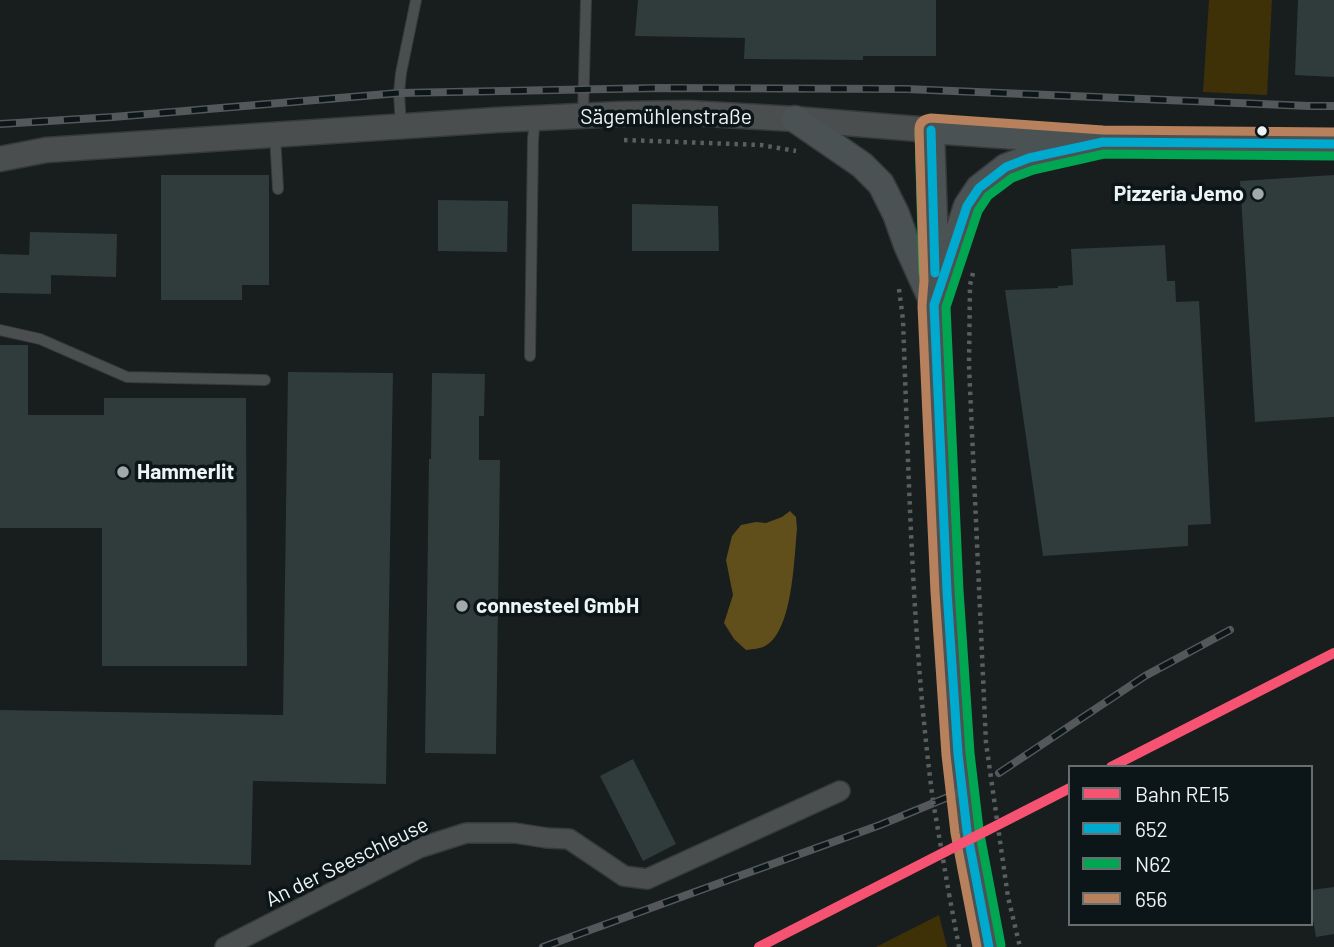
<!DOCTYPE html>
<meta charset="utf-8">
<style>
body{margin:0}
#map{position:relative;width:1334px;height:947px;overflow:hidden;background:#181d1e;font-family:Barlow,sans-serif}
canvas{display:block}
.legend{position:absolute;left:1068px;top:765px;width:245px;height:161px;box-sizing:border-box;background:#0c1517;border:2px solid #666e70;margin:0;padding:9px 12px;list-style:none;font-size:21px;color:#edf4f5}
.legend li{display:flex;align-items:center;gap:14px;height:35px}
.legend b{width:35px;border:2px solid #666e70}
</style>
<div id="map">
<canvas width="1334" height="947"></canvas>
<ul class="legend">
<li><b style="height:9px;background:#f65372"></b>Bahn RE15</li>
<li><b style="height:9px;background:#00a9ce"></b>652</li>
<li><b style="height:9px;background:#00a651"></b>N62</li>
<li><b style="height:9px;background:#b6815c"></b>656</li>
</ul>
</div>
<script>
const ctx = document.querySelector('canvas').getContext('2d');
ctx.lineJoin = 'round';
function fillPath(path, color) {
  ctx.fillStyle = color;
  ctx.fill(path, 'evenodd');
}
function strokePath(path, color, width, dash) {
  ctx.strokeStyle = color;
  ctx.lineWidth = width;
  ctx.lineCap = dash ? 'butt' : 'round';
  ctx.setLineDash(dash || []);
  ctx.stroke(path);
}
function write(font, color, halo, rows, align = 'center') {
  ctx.font = font + ' Barlow,sans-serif';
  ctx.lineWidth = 7;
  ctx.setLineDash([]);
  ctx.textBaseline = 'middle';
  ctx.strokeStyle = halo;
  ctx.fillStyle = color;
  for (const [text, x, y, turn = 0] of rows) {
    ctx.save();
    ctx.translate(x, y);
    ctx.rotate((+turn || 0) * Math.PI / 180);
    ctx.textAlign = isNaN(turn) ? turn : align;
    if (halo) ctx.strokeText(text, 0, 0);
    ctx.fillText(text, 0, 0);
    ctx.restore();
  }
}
fillPath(new Path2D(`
 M1209,0H1272L1267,95L1203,92Z
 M939,915L947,947H876Z`), '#3e3108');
fillPath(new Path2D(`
 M790,511L796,517L797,529C794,558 793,635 763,647C758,649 751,649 746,650L734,639L724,623L733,595L726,560L732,536L741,525L756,522L766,523L782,517Z`), '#604e1b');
fillPath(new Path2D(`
 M638,0H936V56H863V60L744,59L745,38L635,36Z
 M1298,0H1334V77L1295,75Z
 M161,175H269V285H242V300H161Z
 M1334,175V417L1255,422L1240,181Z
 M438,200L508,201L507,252L438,251Z
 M632,204L718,206L719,251H632Z
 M30,232L117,234L116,277L51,275V294L0,293V254L29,255Z
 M1165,245L1167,281H1175L1176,302L1199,301L1211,524L1188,525V546L1043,556L1005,290L1058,288V286L1073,285L1071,249Z
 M0,345H28V415H104V398H246L247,666H102V528H0Z
 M288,372L393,373L386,784L253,781L251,865L0,860V710L283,715Z
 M432,373L485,374L484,416H479V460H500L496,754L425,753L429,459H431Z
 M633,759L676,844L643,861L600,776Z
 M1334,887V934L1316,937L1311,908V890Z`), '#303b3c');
const service = new Path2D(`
 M583,115L586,0
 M401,126L399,93L401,73L416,0
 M275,135L278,189
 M0,330L40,339L127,377L265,380
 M530,356L533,139L535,119`);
const minor = new Path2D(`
 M225,947L419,848L466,833H515L547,838L569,839L624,876L647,879L840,791`);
const tertiary = new Path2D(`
 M0,159L46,150L496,120L620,114L689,113L795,119L931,130`);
const secondary = new Path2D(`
 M795,119L862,165L881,184L896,214L907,245L931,298
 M942,282L967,206L979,188L1006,167L1029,158L1073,148
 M989,947L967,831L958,754L947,591L934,305L936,281L931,130L1103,142L1334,144`);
strokePath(service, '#363a3a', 12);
strokePath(minor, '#363a3a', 22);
strokePath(tertiary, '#363a3a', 27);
strokePath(secondary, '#363a3a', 29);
strokePath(new Path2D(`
 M624,140L761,145L796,151
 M973,273L970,285L969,366L986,743L1008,897L1020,947
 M899,289L903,320C909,480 912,642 933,801
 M949,894L959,947`), '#595e5f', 4.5, [3.5, 5]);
strokePath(service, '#4b4e4f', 10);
strokePath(minor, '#4b4e4f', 19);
strokePath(tertiary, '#4b4e4f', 24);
strokePath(secondary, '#4b5254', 26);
const rail = new Path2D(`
 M0,124L113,117L399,93L660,88L906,89L1309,106H1334
 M999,773L1145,676L1230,630
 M543,947L880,825L958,793`);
strokePath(rail, '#54585a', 8);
strokePath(rail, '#0c1517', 5, [16]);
strokePath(new Path2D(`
 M933,801L949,894`), '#595e5f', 4.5, [3.5, 5]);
strokePath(new Path2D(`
 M931,130L935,273
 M989,947L967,831L958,754L947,591L934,305L967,206L979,188L1006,167L1029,158L1103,142L1334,144`), '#00a9ce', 9);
strokePath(new Path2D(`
 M919,130L923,273
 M1001,945L979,829L970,753L959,590L946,307L978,211L988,196L1012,178L1033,170L1104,154L1334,156`), '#00a651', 9);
strokePath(new Path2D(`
 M977,947L955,833L946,755L935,592L922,306L924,281L919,130C919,123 923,119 931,118L1103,130L1334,132`), '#b6815c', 9);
strokePath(new Path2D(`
 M1111,767L1334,653
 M759,947L1070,788`), '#f65372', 10);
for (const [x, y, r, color] of [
 [1262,131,6,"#edf4f5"],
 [1258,194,7,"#a2a9aa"],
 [123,472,7,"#a2a9aa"],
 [462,606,7,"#a2a9aa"]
]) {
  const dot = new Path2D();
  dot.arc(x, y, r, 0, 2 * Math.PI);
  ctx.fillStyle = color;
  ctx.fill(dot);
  strokePath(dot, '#0c1517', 2.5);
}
write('21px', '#edf4f5', '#0c1517', [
 ["Sägemühlenstraße",666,117],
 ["An der Seeschleuse",347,862,-26]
]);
write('bold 21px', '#edf4f5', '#0c1517', [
 ["Pizzeria Jemo",1244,194,"right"],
 ["Hammerlit",137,472],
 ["connesteel GmbH",476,606]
], 'left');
</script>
